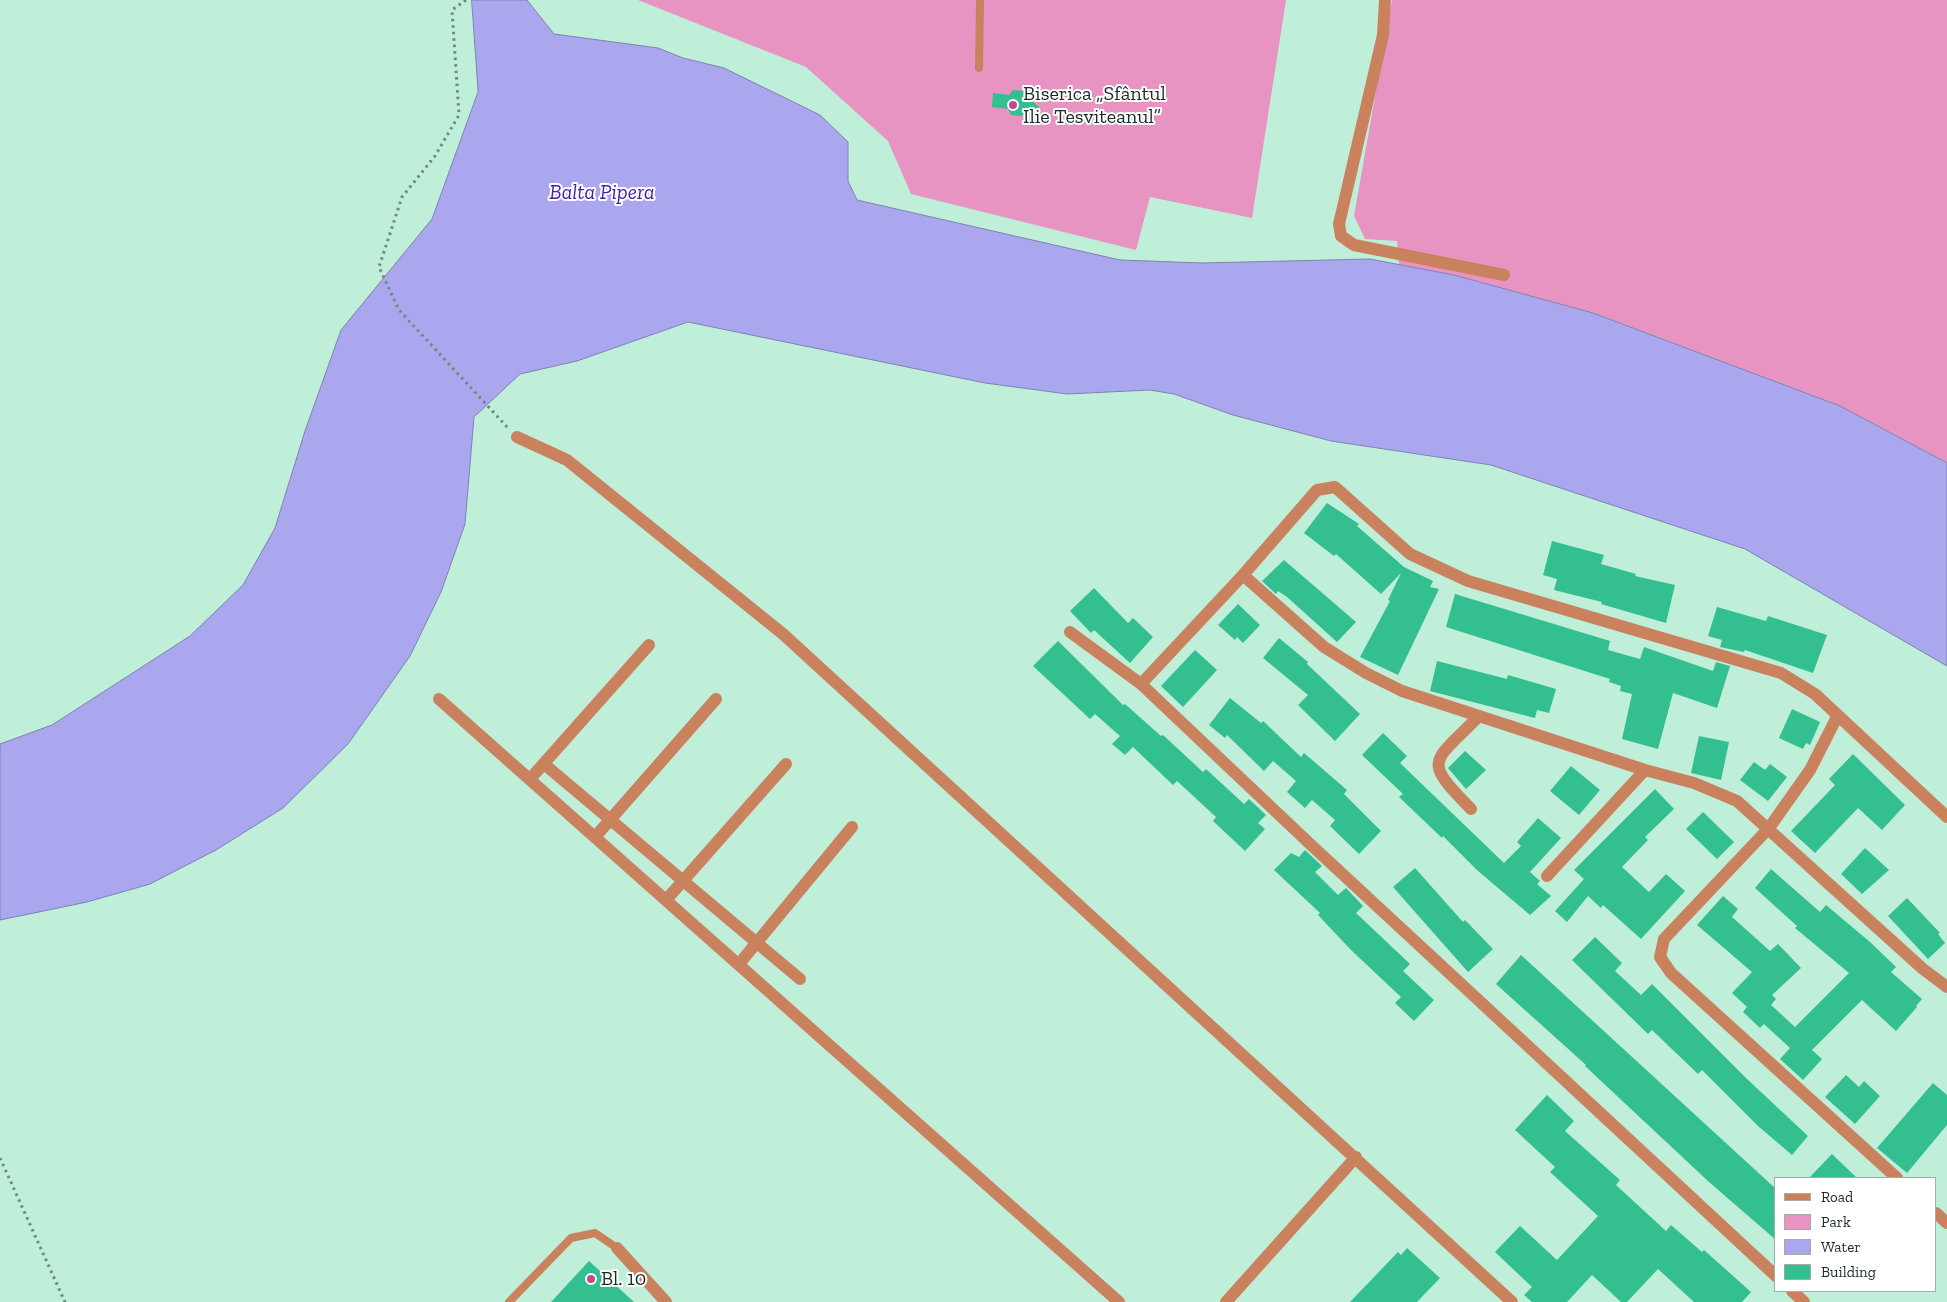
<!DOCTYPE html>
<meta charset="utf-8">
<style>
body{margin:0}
#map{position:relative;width:1947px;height:1302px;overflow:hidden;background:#bfeed9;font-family:"Zilla Slab",serif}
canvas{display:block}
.legend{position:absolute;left:1774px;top:1177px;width:162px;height:115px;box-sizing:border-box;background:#fff;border:1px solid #a3aaa7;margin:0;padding:6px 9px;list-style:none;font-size:15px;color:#192b23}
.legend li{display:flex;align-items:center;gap:10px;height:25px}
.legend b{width:25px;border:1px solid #a3aaa7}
</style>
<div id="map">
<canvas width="1947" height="1302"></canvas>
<ul class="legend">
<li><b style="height:6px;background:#ca815e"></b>Road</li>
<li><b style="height:14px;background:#e794c3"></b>Park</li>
<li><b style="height:14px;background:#aaa7ef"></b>Water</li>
<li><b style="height:14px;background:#34bf90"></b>Building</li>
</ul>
</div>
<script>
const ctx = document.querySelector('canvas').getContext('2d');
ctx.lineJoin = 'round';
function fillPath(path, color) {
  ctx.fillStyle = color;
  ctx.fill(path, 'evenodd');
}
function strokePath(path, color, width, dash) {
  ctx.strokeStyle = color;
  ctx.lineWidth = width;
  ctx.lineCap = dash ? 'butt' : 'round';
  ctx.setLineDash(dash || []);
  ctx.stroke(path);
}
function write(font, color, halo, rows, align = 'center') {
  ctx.font = font + ' "Zilla Slab",serif';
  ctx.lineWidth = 4;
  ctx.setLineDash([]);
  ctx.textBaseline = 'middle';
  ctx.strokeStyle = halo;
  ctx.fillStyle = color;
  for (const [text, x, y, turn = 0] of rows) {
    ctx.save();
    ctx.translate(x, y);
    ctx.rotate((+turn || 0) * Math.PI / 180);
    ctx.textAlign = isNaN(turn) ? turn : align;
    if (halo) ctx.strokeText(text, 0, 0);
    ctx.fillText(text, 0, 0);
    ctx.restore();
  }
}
fillPath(new Path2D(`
 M638,0H1286L1252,218L1150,197L1136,250L911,194L888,141L806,67Z
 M1392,0H1947V463L1840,406L1593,313L1454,275L1399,265L1397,241L1365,239L1354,216Z`), '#e794c3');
const water = new Path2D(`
 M472,0H527L554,34L658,48L683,58L724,68L820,115L848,142V181L857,200L1120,260L1202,263L1370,259L1454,275L1593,313L1840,406L1947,463V666L1745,549L1491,465L1331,441L1233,415L1174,394L1150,390L1067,394L985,383L688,322L577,361L520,374L474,417L465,524L441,592L410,656L348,744L283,808L216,850L150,884L87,902L0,920V744L52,725L190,636L243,585L275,528L305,431L341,330L432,219L478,92Z`);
fillPath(water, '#aaa7ef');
strokePath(water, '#7e82b2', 1);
fillPath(new Path2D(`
 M1013,90L1025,91L1027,97L1039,107L1021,116L1011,115L1008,109L992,107L993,93L1009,95Z
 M1327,503L1359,524L1357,526L1404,567L1433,581L1430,587L1439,589L1398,675L1360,657L1390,601L1388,600L1401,573L1381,594L1336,554L1334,556L1304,533Z
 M1552,541L1604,555L1601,564L1636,574L1635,576L1675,585L1666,623L1601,604L1602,602L1554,590L1557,579L1543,575Z
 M1284,560L1356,622L1337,642L1287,597L1278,591L1276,594L1262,581Z
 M1094,588L1128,623L1133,618L1153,637L1130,663L1094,630L1091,633L1070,611Z
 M1455,594L1610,641L1608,650L1640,659L1644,647L1713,671L1716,662L1730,666L1717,708L1673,693L1658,749L1622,739L1632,694L1620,691L1621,686L1609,682L1610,679L1446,627Z
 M1238,604L1260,625L1243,643L1237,637L1235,640L1218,625Z
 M1717,607L1766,621L1768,616L1827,635L1813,673L1745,650L1744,652L1720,647L1722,640L1708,636Z
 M1279,638L1308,662L1307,664L1360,714L1335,741L1298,705L1308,695L1263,658Z
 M1058,641L1123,705L1125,704L1161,736L1163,735L1203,772L1206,769L1244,804L1249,799L1266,815L1258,823L1265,829L1245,851L1213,821L1216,817L1177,781L1173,785L1133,747L1125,755L1112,744L1120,736L1095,714L1090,719L1033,666Z
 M1195,650L1217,670L1183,707L1161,686Z
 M1437,661L1507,679L1508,675L1556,689L1549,713L1537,710L1535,718L1430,691Z
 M1230,698L1261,723L1263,721L1301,757L1304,753L1347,790L1344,794L1381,831L1359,854L1330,826L1335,820L1312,800L1305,808L1287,792L1296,781L1273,761L1264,771L1227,735L1225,738L1209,725Z
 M1792,709L1820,722L1810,745L1806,743L1803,749L1779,738Z
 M1383,733L1407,756L1400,763L1504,863L1521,846L1517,842L1538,818L1561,838L1530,872L1540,881L1537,884L1551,896L1530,915L1478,871L1443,836L1442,838L1399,797L1403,794L1362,755Z
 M1699,736L1729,742L1721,780L1691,773Z
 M1465,751L1486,770L1466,789L1448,768Z
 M1853,754L1905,805L1882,830L1858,808L1815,853L1791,831L1835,785L1829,779Z
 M1754,762L1765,770L1770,764L1787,777L1768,801L1740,780Z
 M1571,766L1600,790L1579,815L1550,791Z
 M1655,789L1674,809L1645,837L1648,840L1622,867L1649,892L1666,874L1685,891L1641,939L1603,905L1601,908L1588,896L1567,922L1555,911L1584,879L1574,870Z
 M1703,812L1734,842L1717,859L1686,829Z
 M1865,848L1889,870L1862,894L1841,874Z
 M1305,850L1322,866L1315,872L1338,895L1346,888L1363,906L1356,913L1410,964L1403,971L1434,1000L1414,1021L1395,1003L1401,997L1351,950L1318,915L1320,913L1274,870L1291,853L1299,857Z
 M1415,868L1463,922L1465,920L1493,949L1468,972L1393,887Z
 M1771,869L1820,912L1826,905L1870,942L1896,967L1891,972L1922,999L1916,1006L1917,1007L1896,1031L1862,1000L1812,1050L1822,1059L1803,1080L1780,1059L1790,1048L1764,1024L1760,1028L1743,1012L1747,1007L1732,993L1752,972L1697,925L1723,896L1738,909L1732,917L1770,951L1778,944L1801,968L1772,995L1776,999L1771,1005L1795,1027L1849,973L1795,928L1797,926L1755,888Z
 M1907,898L1940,933L1938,934L1945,943L1928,959L1888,916Z
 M1595,937L1622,963L1615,971L1641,995L1652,984L1747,1079L1808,1136L1792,1155L1758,1126L1702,1070L1698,1074L1652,1030L1648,1034L1572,960Z
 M1521,955L1776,1189V1240L1709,1182L1585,1066L1586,1065L1496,984Z
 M1846,1075L1859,1087L1864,1081L1880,1096L1855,1124L1825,1097Z
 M1933,1083L1947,1095V1125L1907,1173L1877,1148Z
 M1547,1095L1574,1121L1565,1131L1620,1180L1616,1185L1666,1231L1671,1225L1702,1252L1704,1250L1751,1292L1742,1302H1694L1658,1269L1627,1302H1621L1592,1275L1567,1302H1532L1524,1295L1532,1287L1495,1252L1520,1226L1557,1260L1598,1216L1550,1172L1555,1167L1515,1130Z
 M1832,1154L1857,1178H1809Z
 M1407,1248L1440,1278L1417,1302H1350L1398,1252L1401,1255Z
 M589,1261L634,1302H551Z`), '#34bf90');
strokePath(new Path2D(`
 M466,0L452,10L459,115L435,156L402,197L379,267L399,310L508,428
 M0,1158L65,1302`), '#6b8c7d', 3, [2.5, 4]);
strokePath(new Path2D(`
 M979,68L980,0
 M509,1302L571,1238L595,1233L617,1248`), '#ca815e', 8);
strokePath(new Path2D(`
 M1385,0L1383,35L1339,224L1341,236L1354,245L1504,275
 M517,437L567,460L783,634L1512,1302
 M1243,575L1324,647L1366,673L1402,691L1645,770L1694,783L1737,801L1923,969L1947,987
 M1070,632L1141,684L1309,843L1776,1276
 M1141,684L1243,575L1317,490L1335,487L1410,554L1468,581L1781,673L1815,694L1947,817
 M439,699L1119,1302
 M1838,715L1810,770L1769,828L1664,939L1660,957L1671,973L1897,1178
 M544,764L800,979
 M530,779L649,645
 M1471,809C1422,759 1432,764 1478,717
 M595,837L716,699
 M1547,876L1645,770
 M666,900L786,764
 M739,964L852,827
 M1936,1213L1947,1223
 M617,1248L666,1302
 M1792,1291L1804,1302
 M1226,1302L1356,1157`), '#ca815e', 12);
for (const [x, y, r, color] of [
 [1013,105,5,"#c44795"],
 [591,1279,5,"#c44795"]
]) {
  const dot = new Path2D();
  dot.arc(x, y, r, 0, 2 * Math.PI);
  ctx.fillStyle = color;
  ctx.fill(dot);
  strokePath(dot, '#fff', 2);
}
write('20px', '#192b23', '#fff', [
 ["Biserica „Sfântul",1023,94],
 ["Ilie Tesviteanul”",1023,117],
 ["Bl. 10",601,1279]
], 'left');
write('italic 21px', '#4721ac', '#fff', [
 ["Balta Pipera",602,193]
]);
</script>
